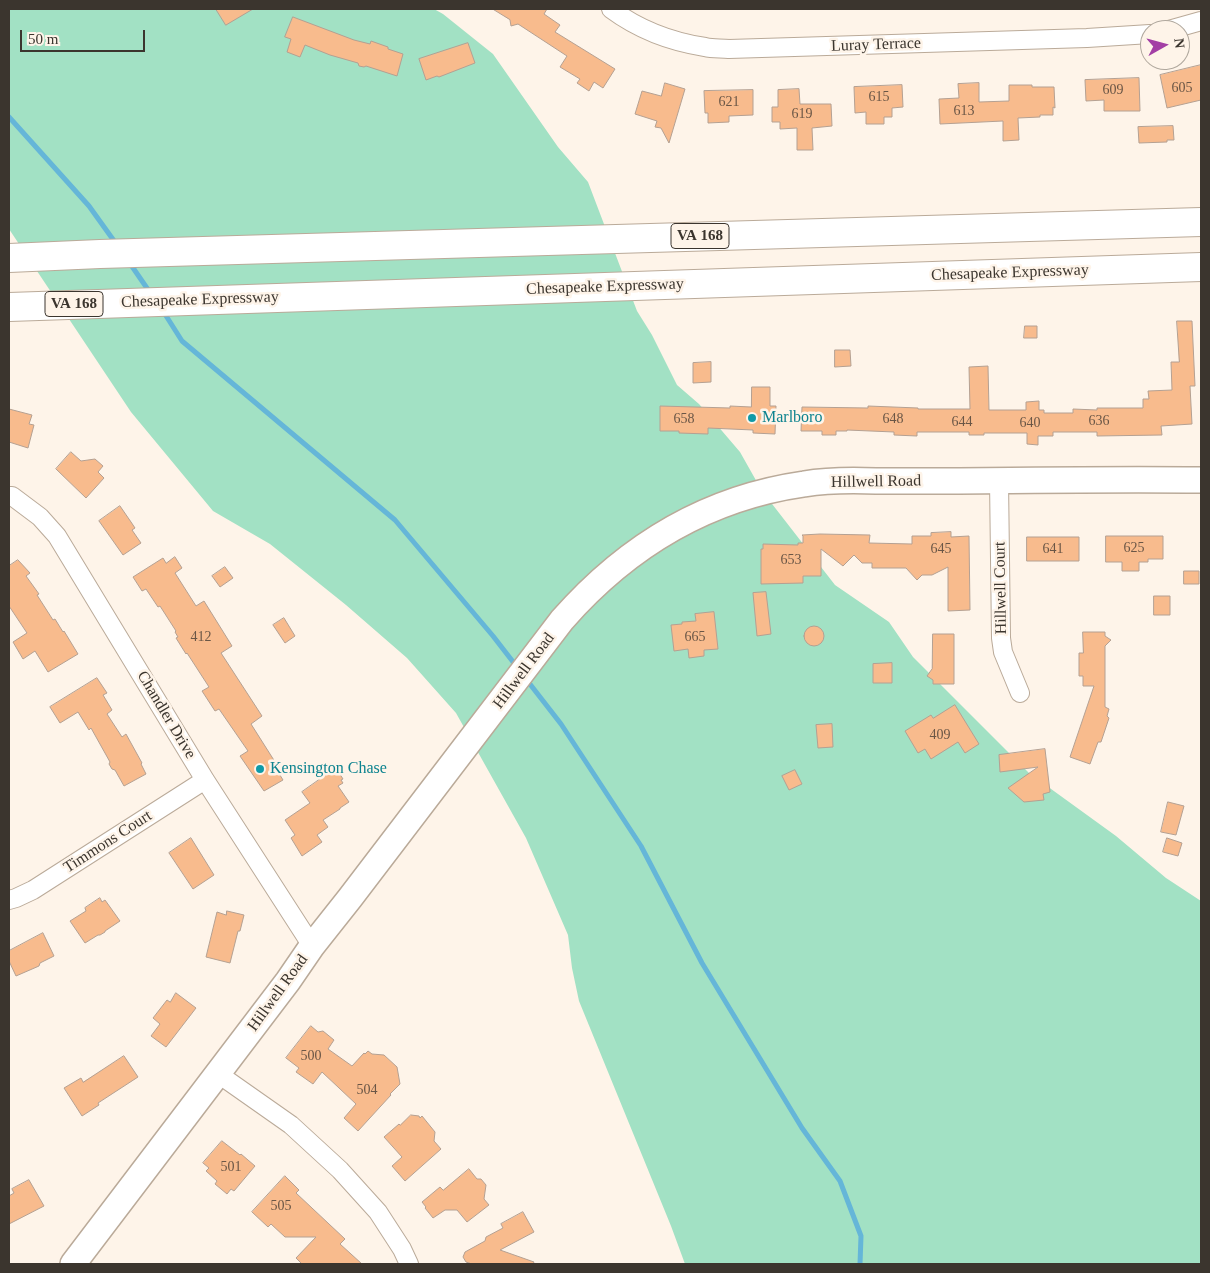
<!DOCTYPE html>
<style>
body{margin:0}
#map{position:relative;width:1210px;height:1273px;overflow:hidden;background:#fef4e9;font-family:"Times New Roman",serif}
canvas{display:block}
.frame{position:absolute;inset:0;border:10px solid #3b352e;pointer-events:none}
.north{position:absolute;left:1140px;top:20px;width:50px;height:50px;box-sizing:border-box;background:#fef4e9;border:1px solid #b0a89e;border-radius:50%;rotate:83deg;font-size:14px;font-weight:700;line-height:20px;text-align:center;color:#3b352e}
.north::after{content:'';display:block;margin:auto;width:18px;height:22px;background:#a33fa5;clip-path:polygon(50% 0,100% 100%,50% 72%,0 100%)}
.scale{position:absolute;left:20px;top:30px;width:125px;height:22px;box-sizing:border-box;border:2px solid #3b352e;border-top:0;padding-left:6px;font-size:15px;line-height:18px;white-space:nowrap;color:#3b352e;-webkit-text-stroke:4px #fef4e9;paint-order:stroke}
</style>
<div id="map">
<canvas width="1210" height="1273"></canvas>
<div class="frame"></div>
<div class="north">N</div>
<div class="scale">50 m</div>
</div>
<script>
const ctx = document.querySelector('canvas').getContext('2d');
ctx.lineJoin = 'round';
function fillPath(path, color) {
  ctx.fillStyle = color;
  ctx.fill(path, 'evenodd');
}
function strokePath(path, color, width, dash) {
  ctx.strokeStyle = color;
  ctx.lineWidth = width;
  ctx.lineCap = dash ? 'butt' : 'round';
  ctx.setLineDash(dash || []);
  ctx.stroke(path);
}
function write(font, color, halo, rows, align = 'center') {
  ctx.font = font + ' "Times New Roman",serif';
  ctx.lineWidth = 5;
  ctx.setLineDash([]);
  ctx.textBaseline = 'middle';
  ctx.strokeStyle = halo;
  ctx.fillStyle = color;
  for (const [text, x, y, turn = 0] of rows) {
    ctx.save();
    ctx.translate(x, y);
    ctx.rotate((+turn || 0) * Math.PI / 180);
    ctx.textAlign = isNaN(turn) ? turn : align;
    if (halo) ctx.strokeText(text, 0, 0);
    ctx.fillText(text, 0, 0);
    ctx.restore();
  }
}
fillPath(new Path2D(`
 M9,9H434L443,14L493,54L558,147L588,182L637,311L652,335L677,385L699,404L740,452L762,491L835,585L889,622L913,657L1029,773L1116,836L1166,878L1201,901V1264H685L671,1226L579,1001L572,968L568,935L526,838L456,713L407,658L346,605L270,544L213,511L131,412L9,229Z`), '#a2e1c4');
strokePath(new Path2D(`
 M9,117L89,206L117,245
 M129,262L151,294
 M163,311L182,341L395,520L493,636L517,667
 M526,679L561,724L641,846L702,963L802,1128L840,1181L861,1236L860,1264`), '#65b6d8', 5);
const building = new Path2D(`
 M216,9H253L226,25Z
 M493,9H547L544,14L560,25L555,32L615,69L603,88L594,82L589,91L577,83L580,79L560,67L567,56L518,24L511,26L510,20Z
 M293,17L354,40L370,44L371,41L388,47V49L403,54L397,76L366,66L364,67L359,66L358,63L330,55L305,45L300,57L287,52L291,39L285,37Z
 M468,43L475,63L439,77L437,76L426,80L419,59Z
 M1201,65V100L1167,108L1160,75Z
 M1139,78L1140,111H1104V100L1086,101L1085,80Z
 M665,83L685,89L669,143L661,128L655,127L657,121L635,114L642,91L661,96Z
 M979,83V102L1009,101V85H1032V87H1054L1055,108L1053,107V115H1040V117L1018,118L1019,140L1003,141V121L940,124L939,99L959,98L958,84Z
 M902,85L903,107L892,108V117H884V124H866V112L855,113L854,87Z
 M799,89L800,104H831L832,126L812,128L813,150H797V128L780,129V122H772V107H778V90Z
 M753,90V115L729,116V122L708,123V113H705L704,91Z
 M1173,126L1174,140H1167V142L1139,143L1138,127Z
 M1177,321H1192L1195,386H1190L1192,424L1161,426L1162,435L1097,436V432H1053V436H1038V445L1027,444V433H984V435H969V432H917V436L894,435V432L847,430V431H836V435H822V431H801L802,407L868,408V406L918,408V409H970L969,367L988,366L989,410H1026V402L1039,401V410H1044V413H1073V409L1097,410V408H1143V399H1149L1148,391L1172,390L1171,362H1179Z
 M1025,326H1037V338H1024Z
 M835,350H850L851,366L835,367Z
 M711,362V382L693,383V363Z
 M752,387H770V406H776L775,434L753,433V430L708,428V434L679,433V431H660V406L730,408V406L751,407Z
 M9,409L32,415L29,424L34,425L28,448L9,442Z
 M71,452L81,461L95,459L103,466L98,472L104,478L86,498L56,469Z
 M120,506L131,522L135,528L132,530L141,543L123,555L99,521Z
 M951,532V537L969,536L970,610L948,611V567L932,575H922L917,580L906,568H872V563H862L854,555L843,566L821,549V576H803V583L761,584V549H763V544L798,545V543H803V536L802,535L820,534L870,535L869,543L912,544V536H931V533Z
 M1106,536H1163V559H1148V562H1139V571H1122V562H1106Z
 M1027,537H1079V561H1027Z
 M175,557L182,568L175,573L196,606L204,601L232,646L221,653L262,716L251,724L277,765L275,767L283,780L264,791L240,756L248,751L219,709L215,711L202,691L209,687L187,653L186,654L176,638L178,637L175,632L176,631L160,606L158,607L146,589L142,591L133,577L163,558L166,563Z
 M18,560L30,573L26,576L39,594L37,595L53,620L55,619L63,632L64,631L78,654L48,672L35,651L23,659L13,642L27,633L9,606V566Z
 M225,567L233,578L220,587L212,576Z
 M1184,571H1199V584H1184Z
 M766,592L771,634L757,636L753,593Z
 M1154,596H1170V615H1154Z
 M714,612L718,649L704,650V656L689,658L688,649L674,651L671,625L682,624V622L696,621L695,614Z
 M284,618L295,636L285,643L273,625Z
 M804 636a10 10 0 1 1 20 0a10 10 0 1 1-20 0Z
 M1083,632H1105V636L1111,640L1105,646V707L1109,709L1107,716L1109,718L1101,742H1098L1090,764L1070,757L1094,686H1083V676H1079V653H1083Z
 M933,634H954V684H933V680L927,676L932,669Z
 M892,663V683H873V664Z
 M97,678L107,693L103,695L112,710L107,714L122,737L126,734L142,763L141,764L146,774L124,786L115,770L112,769L109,764L110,762L91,728L89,730L78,712L60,723L50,707Z
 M955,705L979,744L965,753L958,742L931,759L925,749L918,753L905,731L931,715L933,718Z
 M832,724L833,747L818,748L816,725Z
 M1045,749L1050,792L1043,794L1044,800L1024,802L1008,788L1038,767L1000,772L999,755Z
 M336,768L343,779L341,780L343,783L338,786L349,802L340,808V809L323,820L328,827L317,835L322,842L302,856L291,838L295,835L285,820L310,803L302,792Z
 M795,770L802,784L789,790L782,776Z
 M1168,802L1184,806L1176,835L1161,832Z
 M191,838L214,875L193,889L169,853Z
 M1167,838L1182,843L1178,856L1163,852Z
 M100,898L102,902L105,900L120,921L105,931V932L100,935H98L85,943L70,921L86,911L85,908Z
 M227,911L244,915L240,931H238L230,963L206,957L217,912L226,915Z
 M43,933L54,956L40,963L39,966L16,976L9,961V951Z
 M176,993L196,1008L166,1047L151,1036L160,1024L153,1018L167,1000L170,1002Z
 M311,1026L318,1032L323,1031L334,1040L328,1049L352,1066L364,1053L365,1054L368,1051L372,1054L384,1055L397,1067L400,1084L390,1094L391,1095L358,1131L344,1118L356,1104L322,1072L313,1084L296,1072L299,1068L286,1058Z
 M124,1056L138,1077L98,1103L99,1105L82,1116L64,1088L81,1078L83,1082Z
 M411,1115L419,1116L420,1118L422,1116L435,1132L434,1141L441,1149L405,1181L392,1166L402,1157L384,1137L399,1124L400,1125Z
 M222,1141L240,1155L241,1154L255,1166L234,1191L231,1189L227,1194L215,1184L217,1181L206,1171L209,1168L203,1163Z
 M469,1169L477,1179H481L486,1185L484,1199L489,1205L467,1222L457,1210H445L433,1218L425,1208L426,1207L422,1202L440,1187L443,1190Z
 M285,1176L299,1190L296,1193L345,1239L340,1244L362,1264H302L296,1258L316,1237H285L271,1224L268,1227L252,1212Z
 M29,1180L44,1206L9,1224V1196L14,1193L12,1189Z
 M523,1212L534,1232L500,1250L534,1262L533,1264H472L466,1262L463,1257L465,1252L485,1241L486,1237L503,1228L501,1224Z`);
fillPath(building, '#f8bb8d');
strokePath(building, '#b4a092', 1);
const street = new Path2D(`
 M611,9C638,29 672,42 705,47C713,49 721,48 729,49L1087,38L1150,34
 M1169,30L1201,21
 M999,480L1001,638L1003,652L1020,693
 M9,496H12L40,517L57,536L205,780L312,946
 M9,900L16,898L33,890L205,780
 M217,1073L291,1125L340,1170L378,1212L402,1249L409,1264`);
const secondary = new Path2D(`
 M73,1264L288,981L312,946L350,898L562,620C627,546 706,498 804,484C828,480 852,480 876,481C904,481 931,481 959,481C1040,480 1121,479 1201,480`);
const highway = new Path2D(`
 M9,258L100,254L1201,222
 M9,307L1201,267`);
strokePath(street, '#baaa99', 20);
strokePath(secondary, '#baaa99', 28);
strokePath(highway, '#baaa99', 30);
strokePath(street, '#fff', 18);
strokePath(secondary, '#fff', 25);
strokePath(highway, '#fff', 28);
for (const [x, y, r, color] of [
 [752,418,5,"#0f9aa8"],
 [260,769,5,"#0f9aa8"]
]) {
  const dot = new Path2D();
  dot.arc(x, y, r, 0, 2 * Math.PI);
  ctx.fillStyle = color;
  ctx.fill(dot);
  strokePath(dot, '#fef4e9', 2);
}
write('14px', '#6a5646', null, [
 ["605",1182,88],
 ["609",1113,90],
 ["615",879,97],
 ["621",729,102],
 ["613",964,111],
 ["619",802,114],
 ["658",684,419],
 ["648",893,419],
 ["636",1099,421],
 ["644",962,422],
 ["640",1030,423],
 ["625",1134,548],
 ["645",941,549],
 ["641",1053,549],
 ["653",791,560],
 ["412",201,637],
 ["665",695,637],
 ["409",940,735],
 ["500",311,1056],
 ["504",367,1090],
 ["501",231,1167],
 ["505",281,1206]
]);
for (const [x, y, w] of [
 [700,236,58],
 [74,304,58]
]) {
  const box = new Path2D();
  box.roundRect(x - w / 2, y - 12.5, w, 25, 4);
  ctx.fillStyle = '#fef4e9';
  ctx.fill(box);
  strokePath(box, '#3b352e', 1);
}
write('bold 15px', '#3b352e', null, [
 ["VA 168",700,236],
 ["VA 168",74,304]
]);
write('16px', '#3b352e', '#fef4e9', [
 ["Luray Terrace",876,45,-2],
 ["Chesapeake Expressway",1010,273,-2],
 ["Chesapeake Expressway",605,287,-2],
 ["Chesapeake Expressway",200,300,-2],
 ["Hillwell Road",876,482,-1],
 ["Hillwell Court",1001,588,-91],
 ["Hillwell Road",524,671,-53],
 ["Chandler Drive",166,715,59],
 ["Timmons Court",108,842,-33],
 ["Hillwell Road",278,993,-54]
]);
write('16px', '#0d838f', '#fef4e9', [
 ["Marlboro",762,418],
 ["Kensington Chase",270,769]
], 'left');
</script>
